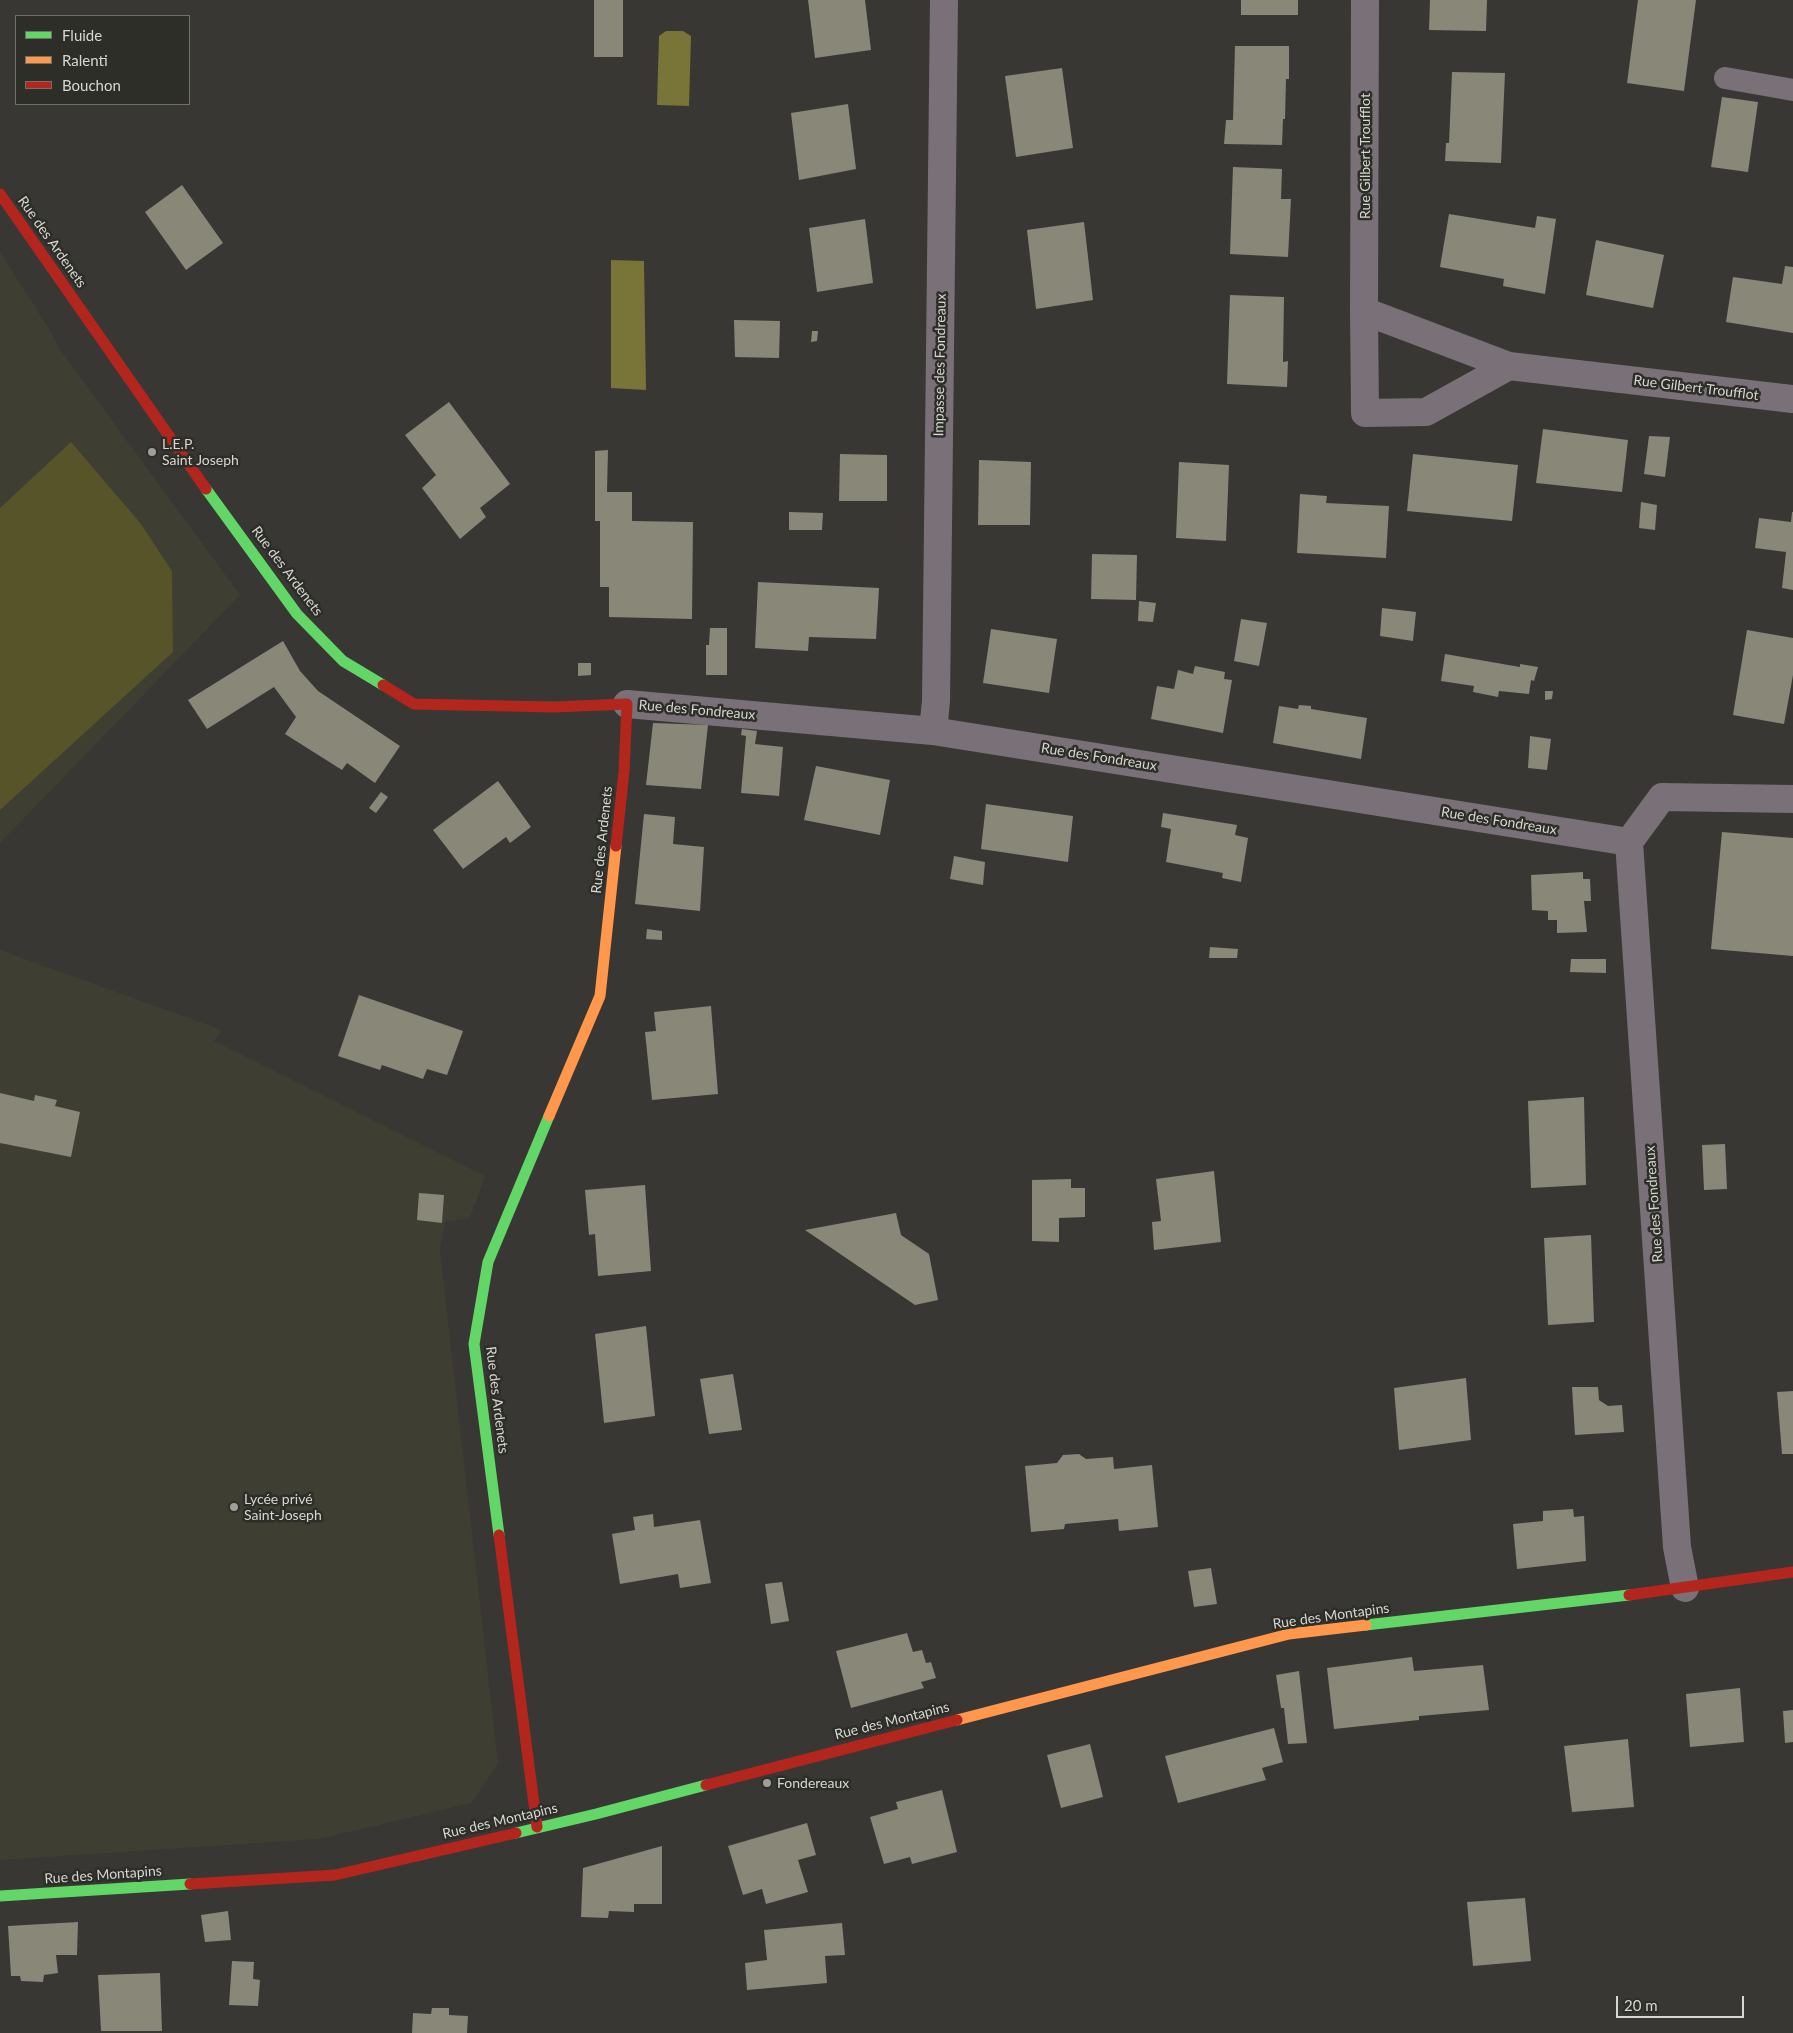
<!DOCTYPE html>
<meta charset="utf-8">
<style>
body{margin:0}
#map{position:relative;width:1793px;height:2033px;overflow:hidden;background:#383733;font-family:Lato,sans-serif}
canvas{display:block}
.legend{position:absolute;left:15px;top:15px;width:175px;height:90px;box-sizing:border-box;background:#2e2e28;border:1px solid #71716c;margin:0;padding:6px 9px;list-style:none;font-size:15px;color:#d6d6d2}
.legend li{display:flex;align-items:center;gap:10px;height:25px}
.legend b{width:25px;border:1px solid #71716c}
.scale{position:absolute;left:1616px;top:1996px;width:128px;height:22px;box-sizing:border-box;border:2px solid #d6d6d2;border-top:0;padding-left:6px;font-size:15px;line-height:18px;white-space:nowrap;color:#d6d6d2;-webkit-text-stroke:4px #2e2e28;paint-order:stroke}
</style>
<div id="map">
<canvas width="1793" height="2033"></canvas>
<ul class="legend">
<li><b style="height:6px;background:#63d668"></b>Fluide</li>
<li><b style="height:6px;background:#ff974d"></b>Ralenti</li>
<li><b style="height:6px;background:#b3261e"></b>Bouchon</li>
</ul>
<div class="scale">20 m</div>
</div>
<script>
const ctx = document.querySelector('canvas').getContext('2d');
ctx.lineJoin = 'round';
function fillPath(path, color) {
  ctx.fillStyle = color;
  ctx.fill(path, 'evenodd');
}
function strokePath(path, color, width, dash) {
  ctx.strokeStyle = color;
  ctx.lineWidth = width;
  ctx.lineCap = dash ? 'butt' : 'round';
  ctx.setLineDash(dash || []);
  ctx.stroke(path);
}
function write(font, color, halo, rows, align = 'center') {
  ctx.font = font + ' Lato,sans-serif';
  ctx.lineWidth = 5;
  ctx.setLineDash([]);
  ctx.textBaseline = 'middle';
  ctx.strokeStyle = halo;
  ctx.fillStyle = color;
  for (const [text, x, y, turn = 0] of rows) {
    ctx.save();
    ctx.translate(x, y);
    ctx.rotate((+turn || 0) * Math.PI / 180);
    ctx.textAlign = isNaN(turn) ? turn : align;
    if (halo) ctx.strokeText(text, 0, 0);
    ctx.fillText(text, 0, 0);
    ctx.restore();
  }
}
fillPath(new Path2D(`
 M0,252L51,332L59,348L240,595L0,843Z
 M0,950L222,1030L214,1041L485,1176L470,1218L445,1222L440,1250L498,1764L471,1803L319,1839L0,1860Z`), '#3e3e32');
fillPath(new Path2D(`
 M71,442L141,524L172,571L173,652L0,810V508Z`), '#57542a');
fillPath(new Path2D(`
 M666,31H683L691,36L689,106L657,105L659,36Z
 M611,260L644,261L646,390L611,388Z`), '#797539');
fillPath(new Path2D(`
 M594,0H623V57H594Z
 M808,0H865L871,50L815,58Z
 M1241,0H1298V15H1241Z
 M1430,0H1487L1486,31L1429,30Z
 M1638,0H1696L1684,91L1627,83Z
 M1235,46H1289V79H1286L1285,119H1283L1282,145L1224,144L1226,120H1233Z
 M1062,68L1073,148L1016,157L1005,76Z
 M1452,72L1505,73L1501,163L1445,161L1446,143H1449Z
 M1722,97L1758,102L1748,172L1711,167Z
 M848,104L856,169L799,180L791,113Z
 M1233,167L1282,169L1281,199H1291L1288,257L1230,254Z
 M182,185L223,243L186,270L145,212Z
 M1449,214L1535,228L1537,216L1556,219L1545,294L1503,286L1504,279L1440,267Z
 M865,219L873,283L817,292L809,228Z
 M1084,222L1093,300L1036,309L1027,230Z
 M1596,240L1664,255L1653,308L1586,295Z
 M1785,266L1793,267V333L1726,322L1733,277L1782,284Z
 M1230,295L1284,297L1283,362L1288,361L1287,387L1227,384Z
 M734,320L780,321L779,358L735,357Z
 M812,331H818L817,341L811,342Z
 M449,402L510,484L480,508L486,517L460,539L422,488L436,475L405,435Z
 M1543,429L1628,440L1622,492L1536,483Z
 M1649,436L1670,437L1665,477L1644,474Z
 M608,450L607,492H632V521L693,522L692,619L609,617V587H600V521H595V451Z
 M840,454L887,455V501H839Z
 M1413,454L1518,465L1512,521L1407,511Z
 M979,460L1031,462L1030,525H978Z
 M1179,462L1229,465L1226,541L1176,538Z
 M1300,494L1327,496L1326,503L1389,506L1386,558L1297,553Z
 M1641,502L1657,505L1655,530L1639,528Z
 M789,512L823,513L822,530H789Z
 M1792,512H1793V590L1782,588L1786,552L1755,548L1759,518L1791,522Z
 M1092,554L1137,555L1136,600L1091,599Z
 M758,582L879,588L876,639L809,637L808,651L755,648Z
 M1139,601L1156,603L1153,622L1138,621Z
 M1382,608L1416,612L1413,641L1380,636Z
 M1241,619L1267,623L1259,666L1234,661Z
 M710,628H727V675H706V645H709Z
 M991,629L1057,639L1049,693L983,683Z
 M1747,630L1793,638V675L1784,724L1733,715Z
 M283,641L300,671L318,691L400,746L375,783L347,763L342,770L285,734L296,717L274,687L207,729L188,700Z
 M1445,654L1520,667V664L1538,667L1534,681L1531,680L1529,694L1499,691L1498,697L1473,692L1474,686L1441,681Z
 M578,663H591V675L578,676Z
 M1195,666L1225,672L1224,679L1232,680L1223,733L1151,719L1157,686L1174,689L1178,670L1193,674Z
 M1545,691H1553L1552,699L1545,700Z
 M1299,705L1311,706V709L1367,718L1361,759L1273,743L1279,706L1298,709Z
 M653,723L708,725L701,789L646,785Z
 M742,729L757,731L755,744L783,747L779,796L741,793L746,736L741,735Z
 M1530,736L1551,739L1547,770L1528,768Z
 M816,766L890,780L880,835L804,820Z
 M498,781L531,827L510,843L506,837L463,869L433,830Z
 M381,792L388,797L376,813L369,808Z
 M986,804L1073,816L1068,862L981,849Z
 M1163,813L1237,825L1235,835L1248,838L1241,882L1222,878L1223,873L1166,862L1171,829L1161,827Z
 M644,814L675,817L673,844L704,847L700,911L635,904Z
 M1722,832L1793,838V956L1711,949Z
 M954,856L985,862L983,885L950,879Z
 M1583,872V879H1590L1591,901H1584L1587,932L1557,933V920H1548V911L1532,910L1531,875Z
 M647,929L662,931V940L646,939Z
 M1210,947L1238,949L1237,958H1209Z
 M1571,959H1606V973L1570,972Z
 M359,995L463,1031L447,1075L427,1069L423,1079L382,1065L380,1070L338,1056Z
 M711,1006L718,1094L652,1100L645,1032L656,1031L654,1012Z
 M0,1093L34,1101L35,1095L57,1100L55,1106L80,1112L71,1157L0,1143Z
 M1584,1097L1586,1185L1531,1188L1528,1101Z
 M1725,1144L1727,1189L1704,1190L1702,1145Z
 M1214,1171L1221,1242L1154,1250L1152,1222L1161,1221L1156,1179Z
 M1071,1179V1188H1085V1217L1059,1218V1242L1032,1241V1180Z
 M645,1185L651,1271L598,1276L595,1234L589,1235L585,1190Z
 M419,1193L444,1195L442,1223L417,1220Z
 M896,1213L901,1235L929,1254L938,1300L915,1305L805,1230Z
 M1591,1235L1594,1322L1548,1325L1544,1238Z
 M646,1326L655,1416L604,1423L595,1334Z
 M733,1374L742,1430L709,1434L700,1379Z
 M1466,1378L1471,1440L1399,1450L1394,1388Z
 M1572,1387H1598L1599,1400L1608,1406L1622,1405L1624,1432L1575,1435Z
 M1793,1391V1454H1782L1777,1392Z
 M1079,1454L1086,1459L1113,1457L1114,1469L1152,1465L1158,1527L1119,1531L1118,1519L1065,1524L1064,1529L1031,1532L1025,1466L1057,1463L1063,1455Z
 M1573,1509L1574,1517L1584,1516L1586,1561L1517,1569L1513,1524L1543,1521V1511Z
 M653,1514L654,1527L700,1520L711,1583L680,1588L678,1574L620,1584L612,1534L635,1530L633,1517Z
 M1211,1568L1217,1604L1194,1607L1188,1571Z
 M782,1582L789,1621L771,1624L765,1584Z
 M907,1633L913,1652L922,1650L926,1663L931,1662L936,1678L921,1682L924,1688L851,1708L836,1651Z
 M1412,1657L1414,1671L1483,1665L1489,1710L1419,1716V1720L1334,1729L1327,1668Z
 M1299,1671L1307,1743L1288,1744L1284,1708H1281L1276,1675Z
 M1740,1688L1744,1742L1690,1747L1686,1694Z
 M1793,1710V1742L1785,1743L1783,1711Z
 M1274,1728L1283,1762L1262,1768L1266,1780L1178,1803L1165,1756Z
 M1628,1739L1634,1807L1572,1812L1564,1746Z
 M1090,1744L1103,1797L1061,1808L1047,1755Z
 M942,1790L957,1852L912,1864L910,1857L884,1864L870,1817L898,1809L896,1802Z
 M807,1823L816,1855L798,1860L808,1892L766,1904L762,1889L743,1895L728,1846Z
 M662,1846V1904H634V1912L609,1911L608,1918L581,1917L583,1868Z
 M1525,1898L1531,1961L1473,1966L1467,1902Z
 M228,1911L231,1940L205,1942L201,1915Z
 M78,1922L77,1955H56L58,1973L44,1975L43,1982L21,1981L20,1976H11L8,1926Z
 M842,1923L845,1955L825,1956L827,1983L747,1990L745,1963L767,1960L764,1930Z
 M232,1961L254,1962L253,1979L260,1980L258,2006L229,2005Z
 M160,1973L162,2031H101L98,1975Z
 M432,2008H449V2015L468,2016L467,2033H412L413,2013L431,2014Z`), '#898778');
strokePath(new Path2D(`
 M1725,78L1793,90`), '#797078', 22);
strokePath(new Path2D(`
 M1365,0L1364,311L1509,366L1793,399
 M1364,311L1365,413L1426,412L1509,366
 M627,704L933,731L1629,842L1677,1547L1685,1588
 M933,731L936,701L944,0
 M1629,842L1662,797L1793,799`), '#797078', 28);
strokePath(new Path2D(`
 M206,489L297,614L343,661L383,685
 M499,1535L474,1344L488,1262L549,1116
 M1366,1625L1629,1595
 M516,1833L596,1814L706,1785
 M0,1896L190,1884`), '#63d668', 11);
strokePath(new Path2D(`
 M549,1116L600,996L616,846
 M957,1720L1289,1634L1366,1625`), '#ff974d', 11);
strokePath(new Path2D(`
 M0,194L206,489
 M383,685L414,704L554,707L627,704L624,772L616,846
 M499,1535L537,1827
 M1629,1595L1793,1572
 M706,1785L957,1720
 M190,1884L335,1875L516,1833`), '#b3261e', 11);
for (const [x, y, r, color] of [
 [152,452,5,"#9f9e9a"],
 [234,1507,5,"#9f9e9a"],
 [767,1783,5,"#9f9e9a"]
]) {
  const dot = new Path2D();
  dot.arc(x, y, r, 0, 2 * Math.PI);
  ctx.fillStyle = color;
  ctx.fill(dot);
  strokePath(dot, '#2e2e28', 2);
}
write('14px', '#d6d6d2', '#2e2e28', [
 ["Rue Gilbert Troufflot",1365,156,-90],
 ["Rue des Ardenets",52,242,55],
 ["Impasse des Fondreaux",940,365,-89],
 ["Rue Gilbert Troufflot",1696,388,7],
 ["Rue des Ardenets",287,571,53],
 ["Rue des Fondreaux",697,710,5],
 ["Rue des Fondreaux",1099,757,9],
 ["Rue des Fondreaux",1499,821,9],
 ["Rue des Ardenets",602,840,-84],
 ["Rue des Fondreaux",1654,1204,-94],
 ["Rue des Ardenets",497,1400,83],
 ["Rue des Montapins",1331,1616,-8],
 ["Rue des Montapins",892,1721,-14],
 ["Rue des Montapins",500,1821,-13],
 ["Rue des Montapins",103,1875,-4]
]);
write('14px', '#d6d6d2', '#2e2e28', [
 ["L.E.P.",162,444],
 ["Saint Joseph",162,460],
 ["Lycée privé",244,1499],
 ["Saint-Joseph",244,1515],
 ["Fondereaux",777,1783]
], 'left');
</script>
